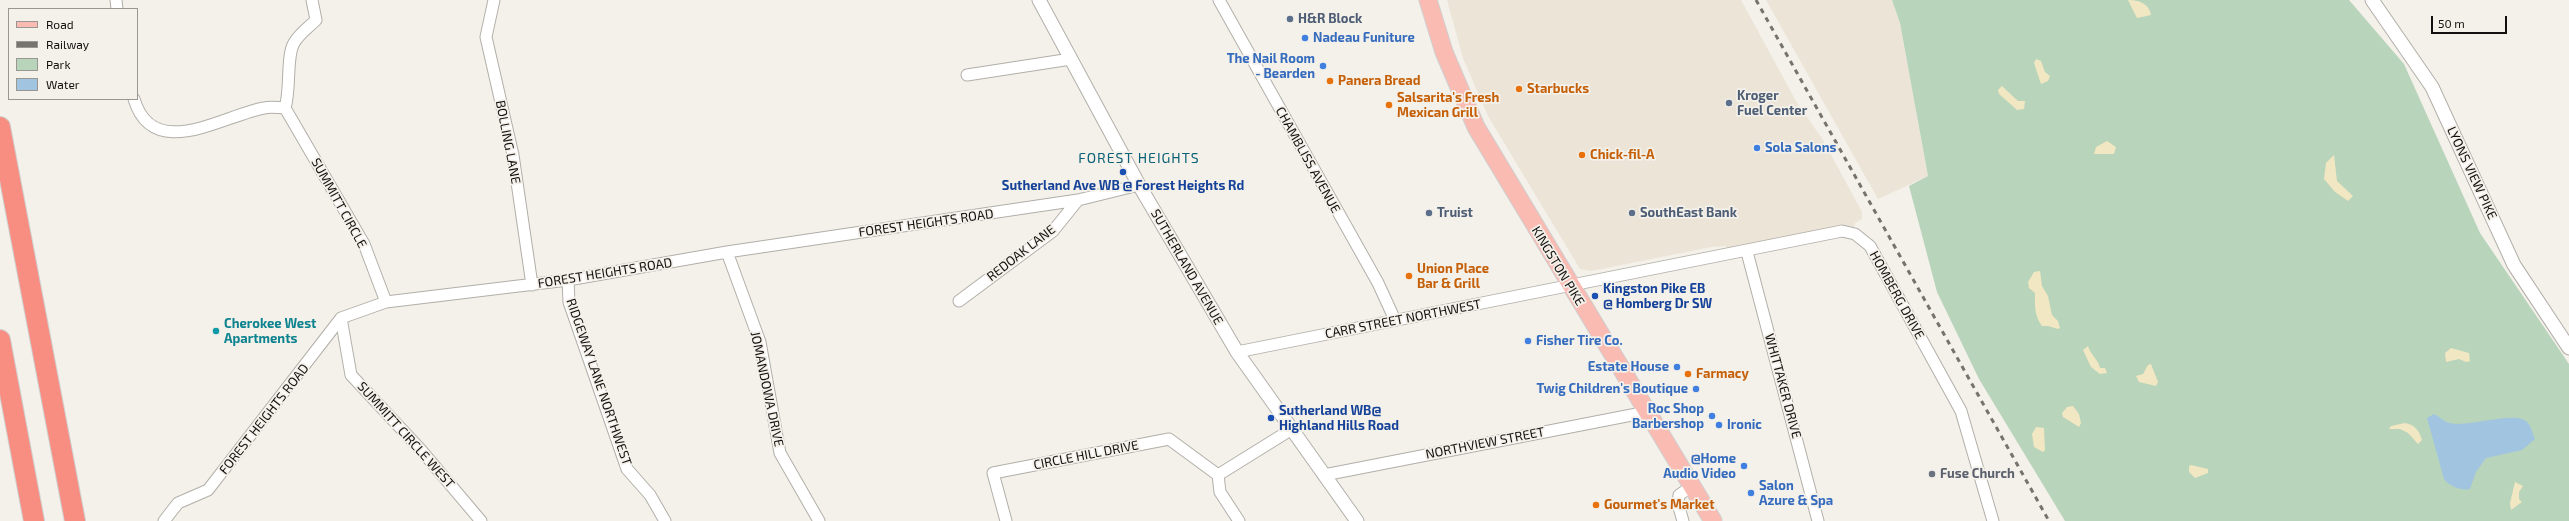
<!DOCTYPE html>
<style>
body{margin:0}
#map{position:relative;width:2569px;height:521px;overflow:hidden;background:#f4f0ea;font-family:"Exo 2",sans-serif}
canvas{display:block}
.legend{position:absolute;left:8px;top:8px;width:130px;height:92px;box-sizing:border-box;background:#f4f0ea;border:1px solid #9a9792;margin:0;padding:5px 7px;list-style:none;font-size:12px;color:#13110f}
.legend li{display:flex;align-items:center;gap:8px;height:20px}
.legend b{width:20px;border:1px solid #9a9792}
.scale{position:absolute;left:2431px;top:16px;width:76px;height:18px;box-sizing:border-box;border:2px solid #13110f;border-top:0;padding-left:5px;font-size:12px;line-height:14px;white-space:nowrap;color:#13110f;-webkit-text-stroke:3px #f4f0ea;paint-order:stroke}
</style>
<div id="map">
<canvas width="2569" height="521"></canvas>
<ul class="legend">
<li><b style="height:5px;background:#fabbb3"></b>Road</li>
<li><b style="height:5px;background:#76736f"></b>Railway</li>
<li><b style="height:11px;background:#b8d4bb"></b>Park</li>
<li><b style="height:11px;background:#a1c4e1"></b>Water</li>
</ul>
<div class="scale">50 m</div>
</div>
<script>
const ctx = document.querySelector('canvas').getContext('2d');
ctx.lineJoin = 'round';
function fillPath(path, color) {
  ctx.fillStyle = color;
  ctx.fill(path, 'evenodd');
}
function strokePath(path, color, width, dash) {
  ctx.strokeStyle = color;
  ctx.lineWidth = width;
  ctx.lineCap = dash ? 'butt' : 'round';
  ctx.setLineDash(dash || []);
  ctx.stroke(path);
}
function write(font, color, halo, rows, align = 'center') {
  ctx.font = font + ' "Exo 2",sans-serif';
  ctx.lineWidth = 3.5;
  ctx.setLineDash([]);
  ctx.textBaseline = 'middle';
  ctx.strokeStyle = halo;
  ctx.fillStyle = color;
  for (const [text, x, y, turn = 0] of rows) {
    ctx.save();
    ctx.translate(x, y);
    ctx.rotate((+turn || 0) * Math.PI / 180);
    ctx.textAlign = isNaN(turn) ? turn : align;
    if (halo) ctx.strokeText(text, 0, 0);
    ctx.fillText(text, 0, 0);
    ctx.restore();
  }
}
fillPath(new Path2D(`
 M1447,0H1741L1796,101L1823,140L1862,212V219L1855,223L1854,227L1842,226L1727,248L1725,246L1711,247L1591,271L1580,269L1488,116L1463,58Z
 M1766,0H1892L1900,23L1928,176L1878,199Z`), '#ebe4d7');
fillPath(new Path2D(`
 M1892,0H2349L2404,64L2480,233L2569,364V521H2065L1979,379L1937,292L1909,186L1928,176L1900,23Z`), '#b8d4bb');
fillPath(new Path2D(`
 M2128,0C2138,0 2149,3 2151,15L2137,18Z
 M2036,59L2041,61L2045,72L2050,76L2048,81L2041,84L2034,63Z
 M2002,86L2018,101H2025L2024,109L2017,110L1999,94L1998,90Z
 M2107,141L2116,147L2114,154H2094L2096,147Z
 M2334,155L2337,181L2353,196L2348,201L2335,192L2324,179L2326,163Z
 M2040,271L2042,286L2048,296L2052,315L2058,321L2060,328L2058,329L2048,326H2042C2034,315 2035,306 2035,293L2029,288L2028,282L2034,272Z
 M2088,346C2090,354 2098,359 2100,368H2105L2107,373L2100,374L2091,367L2083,350Z
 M2451,348L2469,353L2470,361L2466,362L2459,359L2446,362L2445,353Z
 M2151,364L2158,382L2156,386L2139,382L2136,376L2143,374L2148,365Z
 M2073,406L2079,414L2081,423L2079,427L2063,417L2062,413L2067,407Z
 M2405,423C2416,425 2419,431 2422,440L2418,444L2408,433L2400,429H2389L2391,426Z
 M2036,427L2044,428L2045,450L2043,452L2034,447L2032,434Z
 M2191,465L2208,469V473L2195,478L2189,472V466Z
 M2515,482L2523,486L2519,492V499L2522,502L2511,510L2510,503Z`), '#f1e7c2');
fillPath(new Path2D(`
 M2434,414C2439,416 2444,422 2450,423C2467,428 2516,410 2527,422C2532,427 2532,433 2535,439L2522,450L2486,458L2476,472L2470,489C2462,491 2449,486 2444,479L2427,418Z`), '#a1c4e1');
const minor = new Path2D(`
 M116,0L117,9
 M494,0L486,37L513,155L532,285
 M1219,0L1378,283L1395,320
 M967,75L1071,59
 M134,99C153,163 224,115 264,108C271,106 279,108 285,108L364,244L386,302
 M285,108C291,89 286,56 294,43C299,34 309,27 316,20L312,0
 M727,252L760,342L780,453L819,521
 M1747,252L1818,521
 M568,280L569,302L627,469L650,495L665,521
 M959,301L1053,231L1078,200
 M341,318L351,375L421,450L481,521
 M1237,352L1842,231L1855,234L1870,246L1961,411L1993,521
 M1218,475L1292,429
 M1218,475L1220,492L1239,521
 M1324,475L1647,412
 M164,521L178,503L208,490L341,318L386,302L568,280L727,252L1078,200L1139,185
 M1006,521L993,473L1169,439L1218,475
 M1683,521L1678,504L1679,495L1692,486`);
const tertiary = new Path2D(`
 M1039,0L1139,185L1237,352L1357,521
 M2372,0L2432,87L2514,265L2569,348`);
const primary = new Path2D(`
 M1428,0L1444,52L1476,127L1713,521`);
const motorway = new Path2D(`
 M0,127L75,521
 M0,340L34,521`);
strokePath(minor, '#b2afa9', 13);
strokePath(tertiary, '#b2afa9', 15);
strokePath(primary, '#d0cfcf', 19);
strokePath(motorway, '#d0cfcf', 22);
strokePath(minor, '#fff', 11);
strokePath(tertiary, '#fff', 13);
strokePath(primary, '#fabbb3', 17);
strokePath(motorway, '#f78e81', 20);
strokePath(new Path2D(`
 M1756,0L2049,521`), '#76736f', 3, [5, 5]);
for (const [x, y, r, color] of [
 [1290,19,4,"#5c6f8a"],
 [1305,38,4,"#3f7fe0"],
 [1323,66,4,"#3f7fe0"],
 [1330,81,4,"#e8710a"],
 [1519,89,4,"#e8710a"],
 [1729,103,4,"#5c6f8a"],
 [1389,105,4,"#e8710a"],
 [1757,148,4,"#3f7fe0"],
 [1582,155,4,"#e8710a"],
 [1123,172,4,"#1a4fb4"],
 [1429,213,4,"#5c6f8a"],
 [1632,213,4,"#5c6f8a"],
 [1409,276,4,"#e8710a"],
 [1595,296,4,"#1a4fb4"],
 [216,331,4,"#0f9aa8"],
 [1528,341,4,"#3f7fe0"],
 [1677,367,4,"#3f7fe0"],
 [1688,374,4,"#e8710a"],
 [1696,389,4,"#3f7fe0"],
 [1712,416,4,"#3f7fe0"],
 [1271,418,4,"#1a4fb4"],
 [1719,425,4,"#3f7fe0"],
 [1744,466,4,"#3f7fe0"],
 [1932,474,4,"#6b7280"],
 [1751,493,4,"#3f7fe0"],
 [1596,505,4,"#e8710a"]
]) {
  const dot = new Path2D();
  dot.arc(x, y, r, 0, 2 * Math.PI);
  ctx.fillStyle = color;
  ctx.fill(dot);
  strokePath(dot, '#f4f0ea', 1.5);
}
write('bold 13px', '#4e5e75', '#f4f0ea', [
 ["H&R Block",1298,19],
 ["Kroger",1737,96],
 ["Fuel Center",1737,111],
 ["Truist",1437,213],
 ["SouthEast Bank",1640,213]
], 'left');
write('bold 13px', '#366cbe', '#f4f0ea', [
 ["Nadeau Funiture",1313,38],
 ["The Nail Room",1315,59,"right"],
 ["- Bearden",1315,74,"right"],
 ["Sola Salons",1765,148],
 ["Fisher Tire Co.",1536,341],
 ["Estate House",1669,367,"right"],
 ["Twig Children's Boutique",1688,389,"right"],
 ["Roc Shop",1704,409,"right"],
 ["Barbershop",1704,424,"right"],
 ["Ironic",1727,425],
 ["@Home",1736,459,"right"],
 ["Audio Video",1736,474,"right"],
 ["Salon",1759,486],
 ["Azure & Spa",1759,501]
], 'left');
write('bold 13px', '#c56008', '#f4f0ea', [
 ["Panera Bread",1338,81],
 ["Starbucks",1527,89],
 ["Salsarita's Fresh",1397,98],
 ["Mexican Grill",1397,113],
 ["Chick-fil-A",1590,155],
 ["Union Place",1417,269],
 ["Bar & Grill",1417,284],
 ["Farmacy",1696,374],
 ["Gourmet's Market",1604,505]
], 'left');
write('13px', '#13110f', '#f4f0ea', [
 ["BOLLING LANE",508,142,79],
 ["CHAMBLISS AVENUE",1308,160,61],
 ["LYONS VIEW PIKE",2472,173,65],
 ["SUMMITT CIRCLE",339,203,61],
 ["FOREST HEIGHTS ROAD",926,223,-8],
 ["REDOAK LANE",1021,253,-38],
 ["KINGSTON PIKE",1558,266,59],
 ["SUTHERLAND AVENUE",1187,267,60],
 ["FOREST HEIGHTS ROAD",605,273,-9],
 ["HOMBERG DRIVE",1897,295,61],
 ["CARR STREET NORTHWEST",1403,319,-11],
 ["RIDGEWAY LANE NORTHWEST",599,382,71],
 ["WHITTAKER DRIVE",1783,386,75],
 ["JOMANDOWA DRIVE",767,389,78],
 ["FOREST HEIGHTS ROAD",264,419,-52],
 ["SUMMITT CIRCLE WEST",406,435,48],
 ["NORTHVIEW STREET",1485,443,-11],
 ["CIRCLE HILL DRIVE",1086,455,-11]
]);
write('bold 13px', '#164399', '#f4f0ea', [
 ["Sutherland Ave WB @ Forest Heights Rd",1123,186,"center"],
 ["Kingston Pike EB",1603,289],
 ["@ Homberg Dr SW",1603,304],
 ["Sutherland WB@",1279,411],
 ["Highland Hills Road",1279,426]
], 'left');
write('bold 13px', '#0d838f', '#f4f0ea', [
 ["Cherokee West",224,324],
 ["Apartments",224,339]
], 'left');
write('bold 13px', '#5b616d', '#f4f0ea', [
 ["Fuse Church",1940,474]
], 'left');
ctx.letterSpacing = '1px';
write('14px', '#0b6276', '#f4f0ea', [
 ["FOREST HEIGHTS",1139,158]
]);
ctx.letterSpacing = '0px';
</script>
